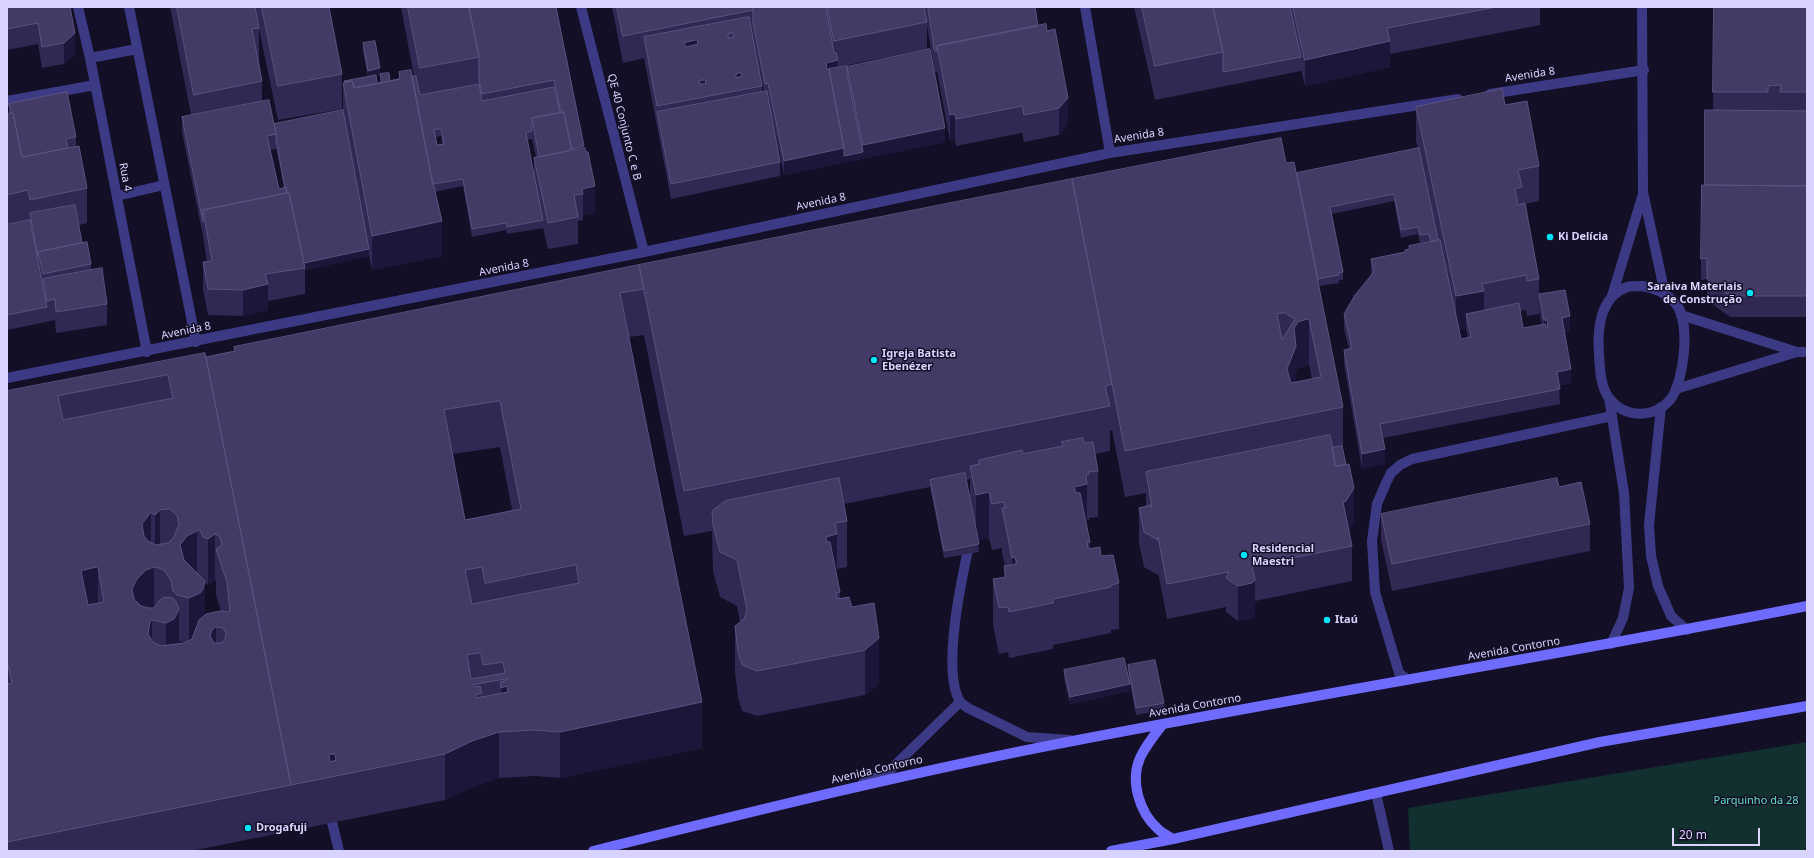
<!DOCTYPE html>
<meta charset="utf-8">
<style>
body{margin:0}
#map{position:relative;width:1814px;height:858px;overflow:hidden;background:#130f26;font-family:"Noto Sans",sans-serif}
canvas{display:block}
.frame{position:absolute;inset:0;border:8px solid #d9d4ff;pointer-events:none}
.scale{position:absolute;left:1672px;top:828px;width:88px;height:18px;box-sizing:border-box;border:2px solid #d9d4ff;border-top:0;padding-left:5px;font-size:12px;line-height:14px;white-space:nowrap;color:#d9d4ff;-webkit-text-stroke:3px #130f26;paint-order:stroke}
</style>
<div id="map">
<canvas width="1814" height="858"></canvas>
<div class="frame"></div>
<div class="scale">20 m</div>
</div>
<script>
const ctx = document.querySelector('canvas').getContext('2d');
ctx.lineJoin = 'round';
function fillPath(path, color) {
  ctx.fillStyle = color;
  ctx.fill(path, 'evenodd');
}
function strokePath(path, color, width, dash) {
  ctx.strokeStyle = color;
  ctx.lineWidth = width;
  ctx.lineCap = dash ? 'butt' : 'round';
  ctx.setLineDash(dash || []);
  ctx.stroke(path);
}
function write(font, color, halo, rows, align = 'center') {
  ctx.font = font + ' "Noto Sans",sans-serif';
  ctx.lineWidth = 3;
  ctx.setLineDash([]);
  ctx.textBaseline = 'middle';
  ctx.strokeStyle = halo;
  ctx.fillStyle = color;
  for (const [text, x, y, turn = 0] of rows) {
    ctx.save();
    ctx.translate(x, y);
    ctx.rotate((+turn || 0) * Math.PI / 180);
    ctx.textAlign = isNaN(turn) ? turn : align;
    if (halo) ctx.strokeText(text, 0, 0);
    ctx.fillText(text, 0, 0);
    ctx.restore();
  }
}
fillPath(new Path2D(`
 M1807,742V851H1410L1408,808Z`), '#12302f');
strokePath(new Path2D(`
 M970,541C962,577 942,667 959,700C961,703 965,706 968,708L1027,737L1070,740
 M1408,680L1399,673L1375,592L1372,541L1377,504L1386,483L1391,473L1400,465L1412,459L1612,416
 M863,783L887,773L960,702
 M329,810L339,851`), '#3d3a85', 10);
strokePath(new Path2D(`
 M78,7L90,58L147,352
 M129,7L196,342
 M581,7L644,252
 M1085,7L1110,153
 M90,58L137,49
 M1490,94L1644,70
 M7,101L95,85
 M117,196L164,185
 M1681,315L1797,352H1807
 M7,378L644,252L1110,153L1458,99
 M1676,389L1797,352
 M1376,793L1389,851`), '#3d3a85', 10);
strokePath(new Path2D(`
 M1642,7L1643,192L1665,294
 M1642,286C1656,288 1667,293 1676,304C1691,322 1684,383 1670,400C1653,419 1624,418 1609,398C1600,386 1600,368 1599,354C1597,329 1600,297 1627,287C1632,286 1638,286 1642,286Z
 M1612,296L1643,194
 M1609,398L1624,493L1629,588L1623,618L1611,644
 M1661,407L1649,525L1651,556L1658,586L1671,616L1687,630`), '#3d3a85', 10);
strokePath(new Path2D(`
 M1163,724C1155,734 1146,745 1140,758C1130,781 1139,812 1158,829C1162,833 1168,836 1173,839
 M593,851C754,811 915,771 1078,740C1321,693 1565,654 1807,606
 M1111,851L1173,839L1600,742L1807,706`), '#6f6bff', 10);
fillPath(new Path2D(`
 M7,7H70L75,54L64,64L42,68L38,44L7,50Z
 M170,7H329L342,74V109L278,120L259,29V62L262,81V101L274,124L343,110V83L368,77L363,51V43L380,76H376L377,83H380V74L390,81L399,79V72L412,76H414L401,7H556L584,148L595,213L583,215V220L578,221V244L548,249L543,228L507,234L506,230L472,237L463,186L435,192L442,256L372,270L369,256L305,270V294L268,301V310L243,316L208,315L203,289V262H207L203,236L182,132V117L191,115ZM441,136L442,144L437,145L436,137ZM532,139L536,157L534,158V176L527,140ZM276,147L284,188L279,189L270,150L276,149Z
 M612,7H1035L1038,26L1047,31L1068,124L1059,135L1024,142L1022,133L956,146L955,140L950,141L937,72H935L927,26V49L838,67H847L945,142L784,175L768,98L780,162V176L671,199L644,58L623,63ZM753,37L764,92H762V86Z
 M1134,7H1540V25L1390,54V67L1305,86L1301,69V71L1155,100Z
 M1714,7H1807V317H1730L1707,300V279L1701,280V259L1705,185L1713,110Z
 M9,104L76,137V146L87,188V223L79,225L82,243L91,264V270L107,304V325L56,333L55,320L7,330V114H9Z
 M1505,105L1539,166V201L1525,204L1539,279V294L1570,331L1565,332L1571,383L1559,386L1560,404L1383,438L1385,464L1362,469L1344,364V350L1349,349L1344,329V314L1371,274V259L1405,252L1409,249V246L1429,242V241L1420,243L1418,234L1401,238L1394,201L1332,214L1343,272V280H1339V283L1319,286L1343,407V451L1346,464L1354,523L1349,531L1352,546V581L1255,601V615L1252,618L1238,621L1226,612V607L1167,619L1158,572V575L1144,567L1139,543V508L1146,506V493L1125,497L1112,430L1110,431V451L1095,454L1098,471V517L1089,518V520H1087V528L1090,542V549L1101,556L1119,583V629L1111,630V633L1053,645V649L1009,658L1008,652L999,654L993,625V579L1004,577V566H1005L1002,554V548L992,550L989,538L978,540L979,552L944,558L930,487L844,504L847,521V567L837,569V577L840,592V599L852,607L879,684L865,695L757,716L742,711L738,697L735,672V626L740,622L737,606L720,597L713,571L712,531L684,536L644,335L629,337L702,748L560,778L535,776L499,778L472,787L445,800L191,851H7V391L206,357L234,351V347L639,265L1286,163L1297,173L1418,148L1416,141V107ZM1526,310L1527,316L1539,314V310L1542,325L1523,328L1520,311ZM1466,329L1468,338L1461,339L1459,330ZM1309,365L1312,379L1296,382V371L1298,368ZM500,447L512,510L465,520L453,454ZM970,479V502L966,480ZM215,580L216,581V595L221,611L205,616V583L208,585ZM179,641L185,643L179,644Z
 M1559,487L1590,524V551L1392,591L1381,540V514Z
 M1128,665L1164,703V710L1136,715L1128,672Z
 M1064,670L1130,691L1070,704L1064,678Z`), '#312854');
fillPath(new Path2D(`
 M75,33V54L64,64V43Z
 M697,40V61L684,64V43Z
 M1390,41V67L1305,86V60Z
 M838,60V75L827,77L826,63Z
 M380,68V76L368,78V71Z
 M741,73V89L736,91V74Z
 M705,80V96L699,98V81Z
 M1068,98V124L1059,135V108Z
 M955,114V140L950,141V115Z
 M945,128V142L784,175V161L844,148L863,152V145Z
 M584,146V160L573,163L570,149Z
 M595,186V213L583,215V194L582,189Z
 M442,221V256L372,270V236Z
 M369,249V256L305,270V268L300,264Z
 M268,284V310L243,316V290Z
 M1484,291V325L1466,314V329L1456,331V296Z
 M1570,316V331L1562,333V318Z
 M1309,319V365L1298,368L1296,371V392L1287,415V369L1294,328L1298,322Z
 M1544,320H1547V334L1544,335Z
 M1571,369V383L1557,387V372Z
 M1385,449V464L1362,469V454Z
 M1087,484V530L1074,532V487Z
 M1354,488V523L1346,536L1343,502Z
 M989,492V538L976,541V495Z
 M160,510V556L155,560V515Z
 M151,512V557L142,570V524Z
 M197,531V576L180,591V545L187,536Z
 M215,534V580L208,585V539Z
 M837,534V580L826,582V537Z
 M1015,557V603L1012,604V558Z
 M98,567V613L81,617V571Z
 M154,567V613L137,625L132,589L137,579L146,570Z
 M1255,580V615L1252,618L1238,621V586Z
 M205,581V626L189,643V598Z
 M179,609V655L166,669V623Z
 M152,620V665L148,634L150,622Z
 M216,627V673L210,636L212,630Z
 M879,638V684L865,695V650Z
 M1130,684V691L1070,704V697Z
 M507,686V732H501V688Z
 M702,702V748L560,778V732Z
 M499,732V778L472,787L445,800V754L472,741Z
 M335,754V776L329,777V755Z`), '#1d163a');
const building = new Path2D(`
 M7,7H70L75,33L64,43L42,47L38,23L7,29Z
 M177,7H255L259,28L252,29L262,81L194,95Z
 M262,7H329L342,74L278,86Z
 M408,7H469L479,57L420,68Z
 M469,7H556L584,146L571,149L564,112L561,113L554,80L482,94L479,79V57Z
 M617,7H752L753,10L623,36Z
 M752,7H826L834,53H836L838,60L826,63L827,70L829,69L844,148L784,161L768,83L765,84L753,23V10Z
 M828,7H924L927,22L834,41Z
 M928,7H1035L1038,26L937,46V51H935Z
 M1142,7H1213L1223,52L1155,66Z
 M1213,7H1290L1301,57L1223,72V52Z
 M1293,7H1496L1387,28L1390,41L1305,60Z
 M1714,7H1807V92H1780L1781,85L1768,86V92H1713Z
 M749,17L762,86L657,106L644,37ZM733,33L734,37L728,38V34ZM697,40L698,44L686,47L684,43ZM741,73L742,76L736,78V74ZM705,80L706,84H700L699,81Z
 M1046,24L1047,31L1055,29L1068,98L1059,108L1024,115L1022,106L956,119L955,114L950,115L937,46Z
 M375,41L380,68L368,71L363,43Z
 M930,49L945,128L863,145L847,67Z
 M847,66V74L863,152L844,156V148L829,69Z
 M411,70L431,174L442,221L372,236L343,83L352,81L354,88L400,79L399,72Z
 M389,73L390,81L399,79L354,88L352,81L345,82L344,81L376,75L377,83H382L380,74Z
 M412,76H416L420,95L479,84L482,101L554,87L560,113L532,118V131L526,133L543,220L507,227L506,223L472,229L463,179L433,184ZM441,129L444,144L437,145L434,130Z
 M1502,89L1505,105L1527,101L1539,166L1518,170L1522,187L1515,189L1518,205L1525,203L1539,279L1527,281L1526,275L1482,284L1484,291L1456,296L1416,107Z
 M767,91L780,162L671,184L657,112Z
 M67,92L76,137L66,139L68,148L22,157L13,113H11L9,104Z
 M269,100L276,134L267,136L279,189L286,187L287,193L203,210V222L182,117Z
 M343,110L369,249L304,263L289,193H287L286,187L285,188L276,140V134L274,124Z
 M1705,110L1807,111V186L1705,185Z
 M564,112L572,150L539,157L532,118Z
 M13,113L22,157L79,146L87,188L30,200L28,190L7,195V114Z
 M1281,138L1286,163L1294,162L1343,407L1125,451L1072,179ZM1285,313L1295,319L1282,340L1277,314ZM1309,319L1321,377L1291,383L1287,369L1296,346L1294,328L1298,322Z
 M585,148L586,152H588L595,186L582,189L583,194L574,195L578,217L548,223L534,158Z
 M1419,148L1438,240L1431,242L1429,234L1420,235L1418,227L1401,230L1394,194L1330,207L1343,272L1338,273L1339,275L1318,279L1297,173Z
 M1072,179L1112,384L1105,386L1110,406L684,491L639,265Z
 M1702,185L1807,186V296H1730L1707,279V258L1701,259Z
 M289,193L305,268L265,274L268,284L243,290L208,289L203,262L212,261L203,210Z
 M75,205L82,243L38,252V257L30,213Z
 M30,220L47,307L7,315V225Z
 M1440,240L1461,339L1471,337L1466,314L1519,303L1523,328L1545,324L1546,327H1548L1547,320H1544L1539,294L1565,290L1570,316L1562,318L1571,369L1557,372L1560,389L1380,424L1385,449L1362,454L1344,350L1352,348L1344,314L1355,295L1374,272L1371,259L1405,252V250L1410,249L1409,246Z
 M87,242L91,264L43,274L38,252Z
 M639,265L644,289L620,293L702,702L560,732L535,730L499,732L472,741L445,754L291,785L206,357L235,351L234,347ZM500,401L521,509L465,520L444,410ZM576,565L579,583L472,604L465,570L482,567L485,583ZM481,653L483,665L503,662L505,673L471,679L467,655ZM507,679V680L500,682L501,688L507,686L508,692L476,698L475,695L482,693L480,686L474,687L473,685ZM335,754L336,760L330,762L329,755Z
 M102,268L107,304L56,312L55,299L47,301L43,279Z
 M205,353L291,785L7,842V684L12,683L7,661V391ZM168,375L173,398L63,420L58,396ZM170,509L177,516L179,524L174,537L168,543L156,545L148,541L144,536L142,524L151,512L155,515L160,510ZM200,530L203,537L208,539L215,534L220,537L222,545L216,549L227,582L230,612L220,611L206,614L199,620L192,639L184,643L161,646L153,642L148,634L150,622L152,620L166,623L174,619L179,609L176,602L173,598L165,597L160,600L154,608H149L141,606L134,599L132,589L137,579L146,570L154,567L159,568L165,571L171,581L173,591L177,595L189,598L200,593L203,589L205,581L184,560L180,545L187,536L197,531ZM98,567L104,602L88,605L81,571ZM216,627L223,628L226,633L225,640L221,643H214L210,636L212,630Z
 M1330,435L1336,467L1349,464L1354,488L1346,501L1343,502L1352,546L1252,566L1255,580L1252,583L1238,586L1226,578L1229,572L1167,584L1158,537V540L1144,532L1139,508L1151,505V507H1152L1146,472Z
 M1083,438L1084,443L1093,442L1098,471L1088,472L1089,474L1086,475L1087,484L1074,487L1076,493H1080L1090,542H1087L1088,549L1100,547L1101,556L1113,555L1119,583L1111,585V587L1053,599V603L1009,612L1008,607L999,608L993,579L1006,577L1004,566L1017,564L1015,557L1012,558L1002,508H1005L1004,502L992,504L989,492L976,495L970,466L979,464V460L1022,450L1023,454L1063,446L1062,442Z
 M1342,446L1346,464L1335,466L1332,448Z
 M965,473L979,544L944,551L930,480Z
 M839,478L847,521L835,523L837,534L826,537L827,542H830L840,592L836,593L837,599L849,597L852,607L874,603L879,638L865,650L757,671L742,665L738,652L735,626L744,619L747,610L737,560L720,552L713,525L712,511L725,501Z
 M1557,478L1559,487L1581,482L1590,524L1392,564L1381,514Z
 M1124,658L1130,684L1070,697L1064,670Z
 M1155,660L1164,703L1136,708L1128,665Z`);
fillPath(building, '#433a66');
strokePath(building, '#5a527e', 1);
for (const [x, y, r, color] of [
 [1550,237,4,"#00e5ff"],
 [1750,293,4,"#00e5ff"],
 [874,360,4,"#00e5ff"],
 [1244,555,4,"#00e5ff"],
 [1327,620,4,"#00e5ff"],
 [248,828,4,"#00e5ff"]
]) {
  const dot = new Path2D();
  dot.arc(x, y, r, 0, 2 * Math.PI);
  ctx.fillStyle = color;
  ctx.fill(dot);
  strokePath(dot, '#130f26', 1.5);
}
write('11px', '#d9d4ff', '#130f26', [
 ["Avenida 8",1530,75,-9],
 ["QE 40 Conjunto C e B",624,127,76],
 ["Avenida 8",1139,136,-9],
 ["Rua 4",125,177,79],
 ["Avenida 8",821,202,-12],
 ["Avenida 8",504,268,-11],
 ["Avenida 8",186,331,-12],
 ["Avenida Contorno",1514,649,-10],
 ["Avenida Contorno",1195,706,-10],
 ["Avenida Contorno",877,770,-13]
]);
write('bold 11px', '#d9d4ff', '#130f26', [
 ["Ki Delícia",1558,237],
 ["Saraiva Materiais",1742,287,"right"],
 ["de Construção",1742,300,"right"],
 ["Igreja Batista",882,354],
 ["Ebenézer",882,367],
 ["Residencial",1252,549],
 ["Maestri",1252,562],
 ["Itaú",1335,620],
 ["Drogafuji",256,828]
], 'left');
write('11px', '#5fe0c0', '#130f26', [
 ["Parquinho da 28",1756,801]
]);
</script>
